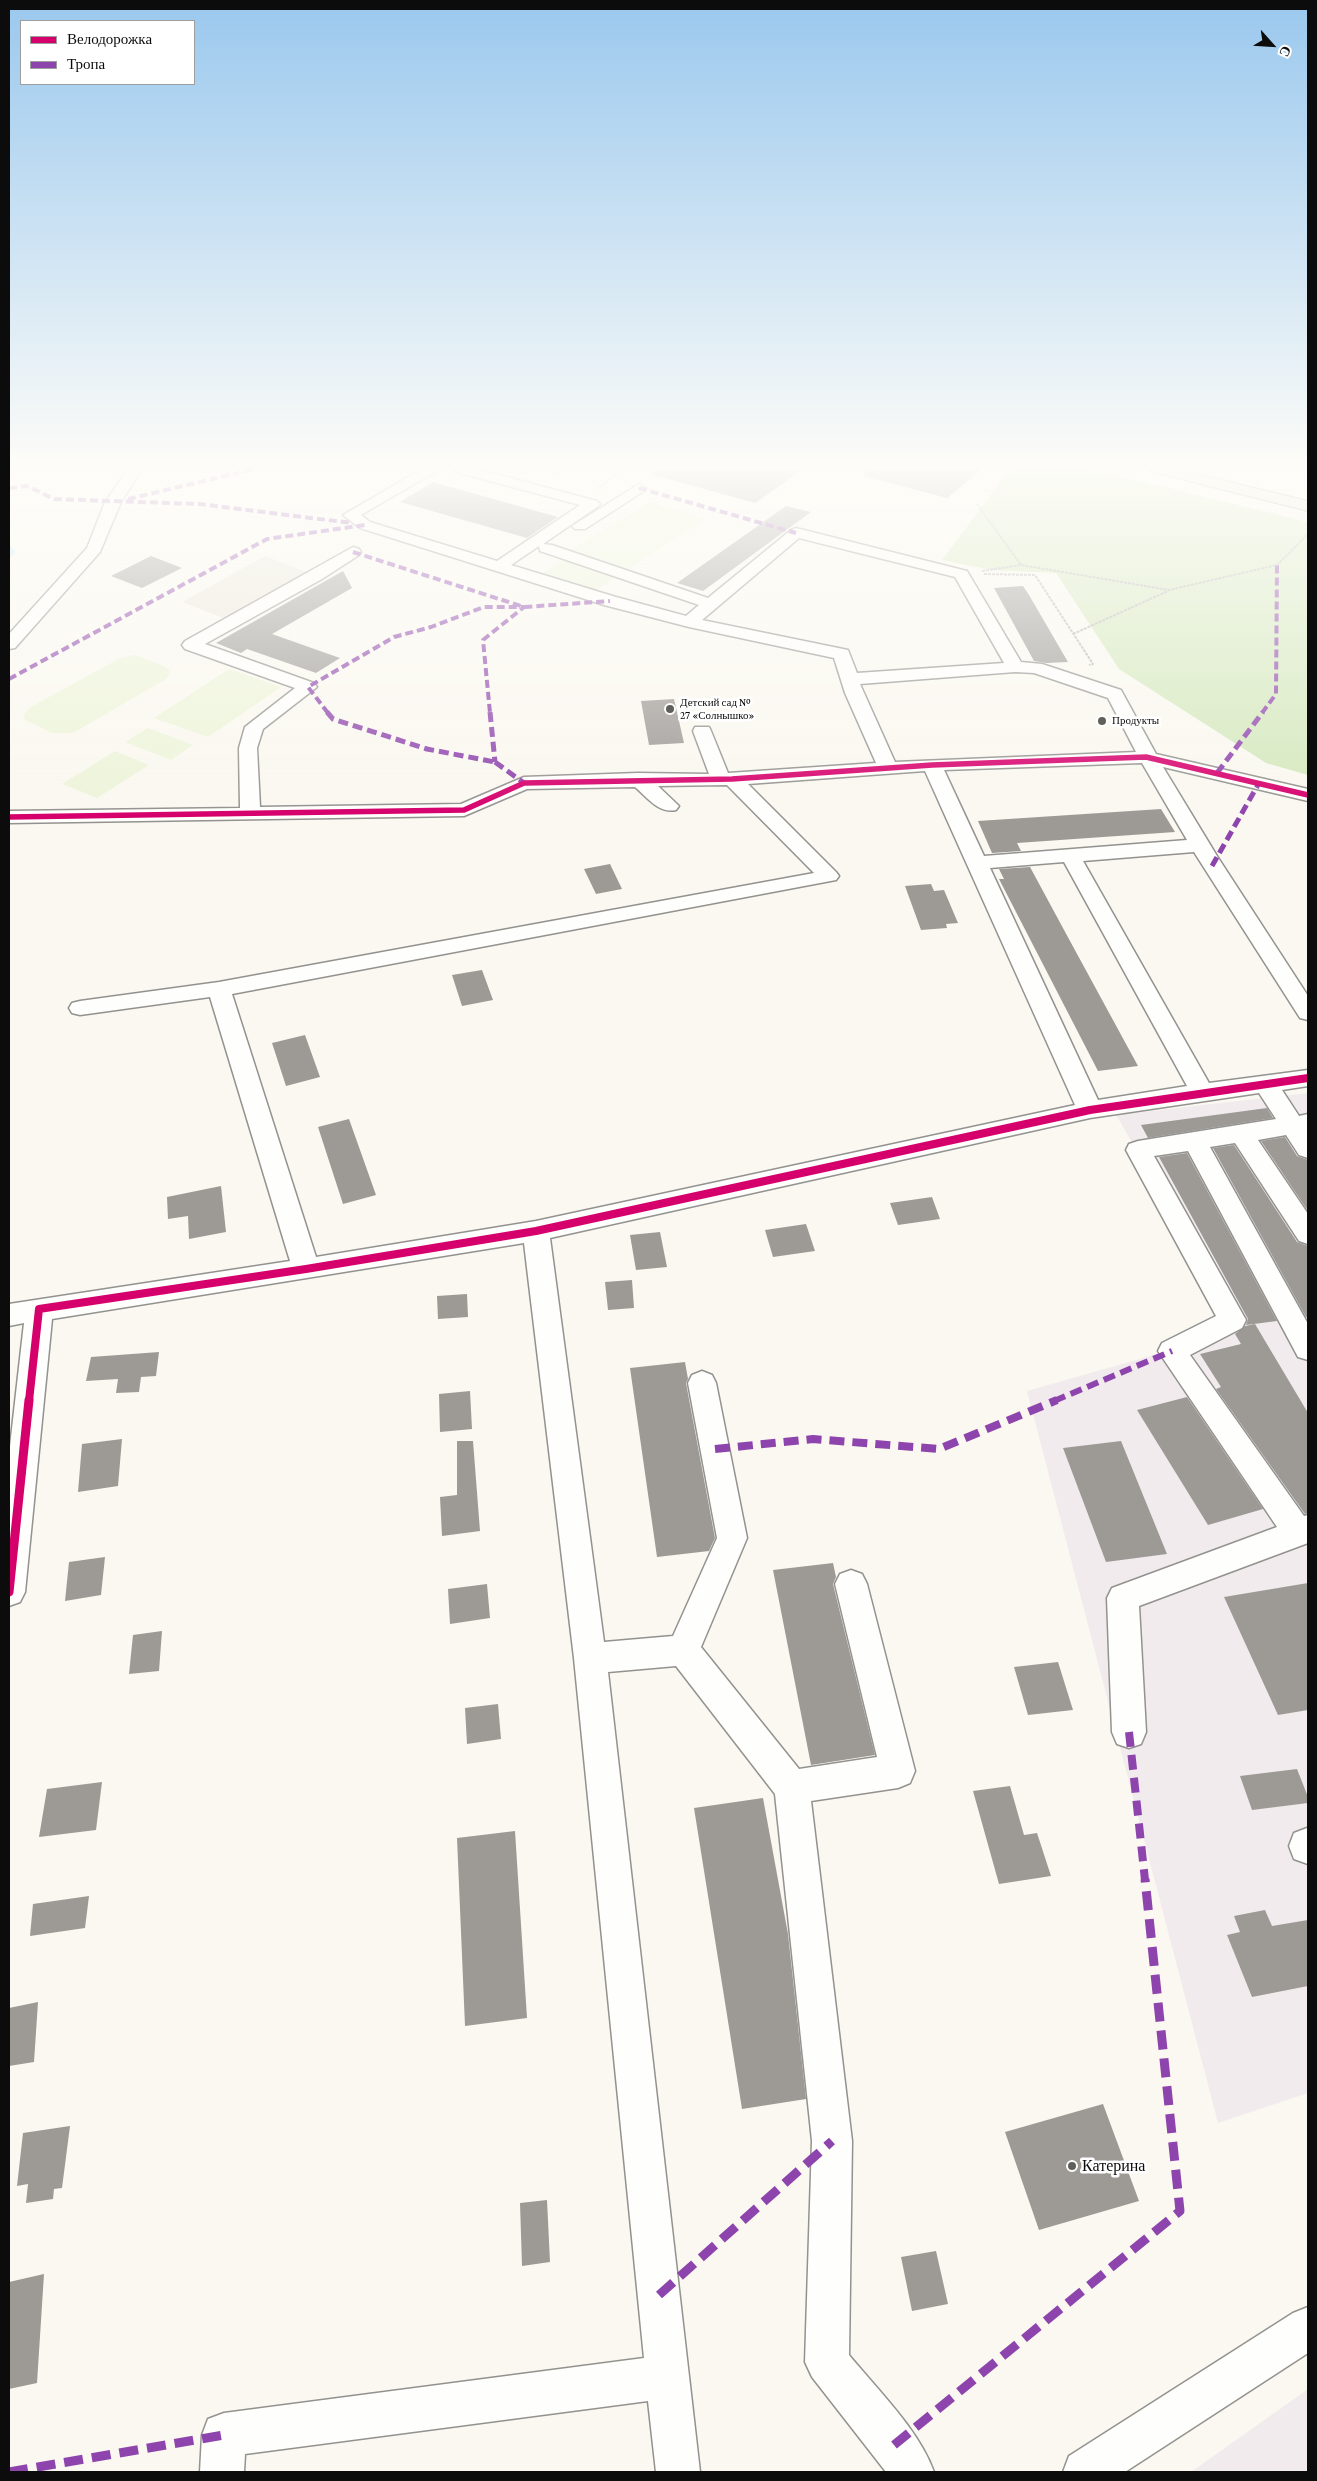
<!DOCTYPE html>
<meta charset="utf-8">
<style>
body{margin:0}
#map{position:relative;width:1317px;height:2481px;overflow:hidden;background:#faf8f0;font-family:"Crimson Pro",serif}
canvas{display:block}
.frame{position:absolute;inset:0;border:10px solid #0c0c0c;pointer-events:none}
.legend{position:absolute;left:20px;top:20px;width:175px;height:65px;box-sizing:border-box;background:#fff;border:1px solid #9e9e9e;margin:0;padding:6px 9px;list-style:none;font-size:15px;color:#0c0c0c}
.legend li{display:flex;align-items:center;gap:10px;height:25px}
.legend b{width:25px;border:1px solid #9e9e9e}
.north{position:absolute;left:1247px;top:20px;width:50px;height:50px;-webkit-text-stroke:4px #fff;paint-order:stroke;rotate:116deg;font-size:14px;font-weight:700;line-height:20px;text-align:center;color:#0c0c0c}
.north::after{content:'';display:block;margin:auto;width:18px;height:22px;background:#0c0c0c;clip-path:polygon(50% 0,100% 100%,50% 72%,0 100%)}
</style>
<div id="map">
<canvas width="1317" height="2481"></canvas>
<div class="frame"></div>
<ul class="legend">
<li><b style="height:6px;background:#d6006c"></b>Велодорожка</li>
<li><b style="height:6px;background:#8e44ad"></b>Тропа</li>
</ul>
<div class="north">С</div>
</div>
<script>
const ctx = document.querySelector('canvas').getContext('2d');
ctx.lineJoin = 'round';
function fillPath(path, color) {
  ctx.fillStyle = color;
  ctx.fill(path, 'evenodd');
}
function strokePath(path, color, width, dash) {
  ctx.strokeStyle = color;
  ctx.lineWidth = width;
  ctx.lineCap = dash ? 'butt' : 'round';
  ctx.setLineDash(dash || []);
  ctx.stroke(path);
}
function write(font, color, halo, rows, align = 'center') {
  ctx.font = font + ' "Crimson Pro",serif';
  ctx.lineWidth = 5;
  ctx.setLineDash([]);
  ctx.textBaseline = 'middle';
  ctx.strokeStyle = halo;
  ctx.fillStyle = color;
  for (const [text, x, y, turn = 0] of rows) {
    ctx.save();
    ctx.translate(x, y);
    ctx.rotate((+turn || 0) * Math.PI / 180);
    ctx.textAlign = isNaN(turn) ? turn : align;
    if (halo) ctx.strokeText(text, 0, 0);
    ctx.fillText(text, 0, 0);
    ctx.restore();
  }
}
fillPath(new Path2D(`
 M1308,1093V2093L1218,2123L1027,1391L1242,1330L1116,1115Z
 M1308,2389V2472H1191Z`), '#f1ebee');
fillPath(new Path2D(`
 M1010,469H1089L1308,522V775L1266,763L1119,669L1056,573L991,570L942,560Z`), '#d4e8bd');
fillPath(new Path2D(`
 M650,502L706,519L626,570L569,551Z
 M563,560L618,576L594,592L539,575Z
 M136,655L166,667L170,672L166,679L73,733H52L24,719L25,713L31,707L120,658Z
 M229,669L281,687L208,737L154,718Z
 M148,728L193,745L171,760L125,742Z
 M115,751L149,765L97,798L62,784Z`), '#edf4d9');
fillPath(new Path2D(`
 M265,556L312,574L231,621L182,602Z`), '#eae7db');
strokePath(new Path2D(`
 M9,548L13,552L9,555`), '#c6e6f6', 4.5);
fillPath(new Path2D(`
 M655,469H804L755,503L654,475Z
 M865,469H982L947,498L864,476Z
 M433,482L558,517L527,538L400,502Z
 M786,506L811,512L703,591L677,583Z
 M151,556L182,568L142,588L111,576Z
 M343,571L352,588L272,634L340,658L316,673L247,649L241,653L216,643Z
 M1023,586L1029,595L1068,662L1046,663L1034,661L994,588Z
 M674,699L684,743L649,745L641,701Z
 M1161,809L1175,832L1017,843L1021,851L992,853L978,821Z
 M610,864L622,889L596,894L584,869Z
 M1030,867L1070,941L1138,1066L1098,1071L999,879H1004L999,869Z
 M931,884L934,891L944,890L958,923L946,924L947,928L921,930L905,886Z
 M482,970L493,1000L462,1006L452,975Z
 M305,1035L320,1077L286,1086L272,1043Z
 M1267,1108L1273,1118L1148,1138L1141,1125Z
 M349,1119L376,1195L343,1204L318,1127Z
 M1285,1137L1297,1156L1308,1160V1211L1261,1141Z
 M1234,1145L1297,1242L1308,1246V1317H1306L1213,1148Z
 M1187,1153L1277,1321L1246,1325L1248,1319L1159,1157Z
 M221,1186L226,1232L189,1239L188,1216L168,1219L167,1197Z
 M932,1197L940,1219L898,1225L890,1203Z
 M806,1224L815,1251L773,1257L765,1230Z
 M660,1232L667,1267L636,1270L630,1235Z
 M632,1280L634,1308L608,1310L605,1282Z
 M467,1294L468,1317L438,1319L437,1296Z
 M1255,1324L1308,1413V1513L1305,1514L1216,1389L1221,1387L1200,1354L1241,1344L1235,1334L1245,1326Z
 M159,1352L156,1376L141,1377L139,1392L116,1393L118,1379L86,1381L91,1357Z
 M685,1362L688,1379L686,1383L715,1538L709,1551L657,1557L630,1368Z
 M470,1391L472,1429L440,1432L439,1394Z
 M1187,1397L1263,1509L1208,1525L1137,1410Z
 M122,1439L118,1486L78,1492L82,1444Z
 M457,1441H473L480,1531L442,1536L440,1497L457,1495Z
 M1121,1441L1167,1554L1106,1562L1063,1448Z
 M105,1557L101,1595L65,1601L69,1562Z
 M833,1563L836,1577L833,1584L875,1755L811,1765L773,1570Z
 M1308,1583V1710L1278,1715L1224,1597Z
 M487,1584L490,1618L450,1624L448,1589Z
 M162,1631L159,1671L129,1674L133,1635Z
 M1058,1662L1073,1710L1028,1715L1014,1667Z
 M498,1704L501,1739L467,1744L465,1708Z
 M1297,1769L1308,1797V1803L1252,1810L1240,1776Z
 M102,1782L96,1830L39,1837L47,1789Z
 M1010,1786L1024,1835L1037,1833L1051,1876L999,1884L973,1791Z
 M763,1798L788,1934L806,2099L742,2109L694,1808Z
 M515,1831L527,2018L465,2026L457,1838Z
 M89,1896L85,1928L30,1936L33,1904Z
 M1265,1910L1272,1926L1308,1920V1986L1252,1997L1227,1935L1240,1932L1234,1916Z
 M38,2002L34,2062L9,2066V2008Z
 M1103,2104L1139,2201L1039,2230L1005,2132Z
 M70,2126L62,2188L54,2189L53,2199L26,2203L28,2184L17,2186L23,2133Z
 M547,2200L550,2262L522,2266L520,2203Z
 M936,2251L948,2304L912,2311L901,2257Z
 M44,2274L37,2383L9,2389V2282Z`), '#9d9a96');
const minor = new Path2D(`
 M128,469H142L121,502L100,552L15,648L9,649V634L87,548L105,502Z
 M422,469H440L361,515L370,522L497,561L580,505L456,472L454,469H477L597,501L600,504L597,507L543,544L552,545L708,598L791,530L796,528L967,571L1021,662L1042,664L1121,690L1156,754L1308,789V801L1163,767L1217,856L1308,996V1020L1300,1018L1194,852L1083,861L1209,1083L1308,1070V1086L1282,1090L1299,1116L1308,1114V1158L1299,1155L1286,1135L1258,1140L1308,1214V1244L1299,1241L1235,1143L1210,1147L1308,1324V1360L1298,1357L1188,1151L1154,1156L1246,1320L1242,1328L1190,1355L1304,1516L1308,1515V1543L1139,1606L1146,1732L1141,1744L1129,1748L1117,1744L1112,1732L1107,1598L1112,1588L1277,1527L1158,1351L1162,1343L1216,1316L1126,1150L1129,1144L1138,1141L1276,1119L1259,1093L1090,1118L550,1238L604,1642L673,1636L717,1538L688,1383L692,1375L702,1371L712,1375L716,1383L747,1538L701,1647L799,1769L877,1757L835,1584L840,1574L851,1570L862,1574L867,1584L915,1771L910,1783L898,1788L811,1801L852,2141L849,2355C877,2389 919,2430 934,2472H886L812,2377L805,2362L812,2141L775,1794L676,1666L608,1672L700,2472H656L648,2401L245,2454L244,2472H200L202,2435L208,2419L224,2413L644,2358L574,1658L524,1243L52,1319L25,1592L20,1602L9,1606V1455L24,1323L9,1326V1304L290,1261L210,997L80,1015L72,1013L69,1008L72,1003L80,1001L219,982L814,873L727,785L658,786L679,806L676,810C659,814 647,797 635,787L527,789L464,816L9,823V811L240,808L239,748L245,727L295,688L185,649L182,645L185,641L353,547L359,549L361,552L359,555L322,579L205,644L314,683L317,687L263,729L257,748L260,807L461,804L524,777L638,773L709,774L693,731L695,727H709L711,731L728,773L876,763L845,693L834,658L689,627L604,605L360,528L343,515ZM799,538L955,577L1004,663L857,673L848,650L702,620ZM539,546L540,551L699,605L686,616L616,597L511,565ZM1015,672L1034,673L1108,698L1136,752L895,762L860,684ZM1142,763L1187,840L984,856L944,770ZM925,771L1075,1105L536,1221L316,1257L232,994L836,880L839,876L836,872L748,784ZM1064,862L1187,1086L1098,1100L990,868Z
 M639,484L646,488L644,491L585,529H575L572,526Z
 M1307,1828H1308V1864L1294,1859L1289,1846L1294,1833Z
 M1308,2307V2353L1125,2472H1063L1069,2456L1293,2313Z`);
const major = new Path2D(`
 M1150,469H1176L1308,501V511L1153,472Z`);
strokePath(minor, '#93928f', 3);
strokePath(major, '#80807c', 2);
strokePath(new Path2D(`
 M598,469L616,474L623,469
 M554,475L564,469
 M599,488L616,474
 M977,504L1021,565
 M982,571L1021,565L1169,590L1277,565L1308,534
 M984,574L1035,575L1093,664L1089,665
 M1073,634L1168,591`), '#b7b7b5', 2, [3, 1]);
fillPath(minor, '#fefefd');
fillPath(major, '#ece7d7');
strokePath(new Path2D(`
 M9,488L27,486L54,499L199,504L352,523
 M639,488L796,533
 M128,499L254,469
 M353,552L524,607L610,601
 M9,679L267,539L365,525
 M328,713L308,687L394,637L431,627L484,607H524L483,640L490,713
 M1262,713L1276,694L1277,565`), '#8e44ad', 4, [8, 4]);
strokePath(new Path2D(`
 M327,712L333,719L427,749L495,762
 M490,712L495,762
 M495,762L524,783
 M1217,773L1263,712
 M1212,866L1259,783`), '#8e44ad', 5, [10, 5]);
strokePath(new Path2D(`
 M1054,1401L1172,1351`), '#8e44ad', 6, [12, 6]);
strokePath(new Path2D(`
 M715,1449L813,1439L939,1449L1057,1400
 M1129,1732L1145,1880`), '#8e44ad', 8, [15, 8]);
strokePath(new Path2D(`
 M659,2295L832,2141
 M894,2445L1180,2211L1145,1879
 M9,2472L224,2435`), '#8e44ad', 9, [19, 9]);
strokePath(new Path2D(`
 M9,817L464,810L524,783L732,779L932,765L1146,757L1308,795`), '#d6006c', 5.5);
strokePath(new Path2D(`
 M29,1401L39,1309L306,1269L536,1231L1090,1110L1308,1078`), '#d6006c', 8);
strokePath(new Path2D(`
 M9,1592L29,1400`), '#d6006c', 9);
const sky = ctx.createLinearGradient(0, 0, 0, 816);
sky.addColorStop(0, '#9ac8ee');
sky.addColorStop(0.57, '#fdfcf8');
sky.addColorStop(1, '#fdfcf800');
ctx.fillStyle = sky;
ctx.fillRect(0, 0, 1317, 816);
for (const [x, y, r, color] of [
 [670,709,5,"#5f5f5c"],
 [1102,721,5,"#5f5f5c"],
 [1072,2166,5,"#5f5f5c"]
]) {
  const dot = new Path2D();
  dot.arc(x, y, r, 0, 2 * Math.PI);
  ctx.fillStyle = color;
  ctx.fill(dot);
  strokePath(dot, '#fff', 2);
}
write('11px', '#0c0c0c', '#fff', [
 ["Детский сад №",680,703],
 ["27 «Солнышко»",680,716],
 ["Продукты",1112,721]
], 'left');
write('16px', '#0c0c0c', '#fff', [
 ["Катерина",1082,2166]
], 'left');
</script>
